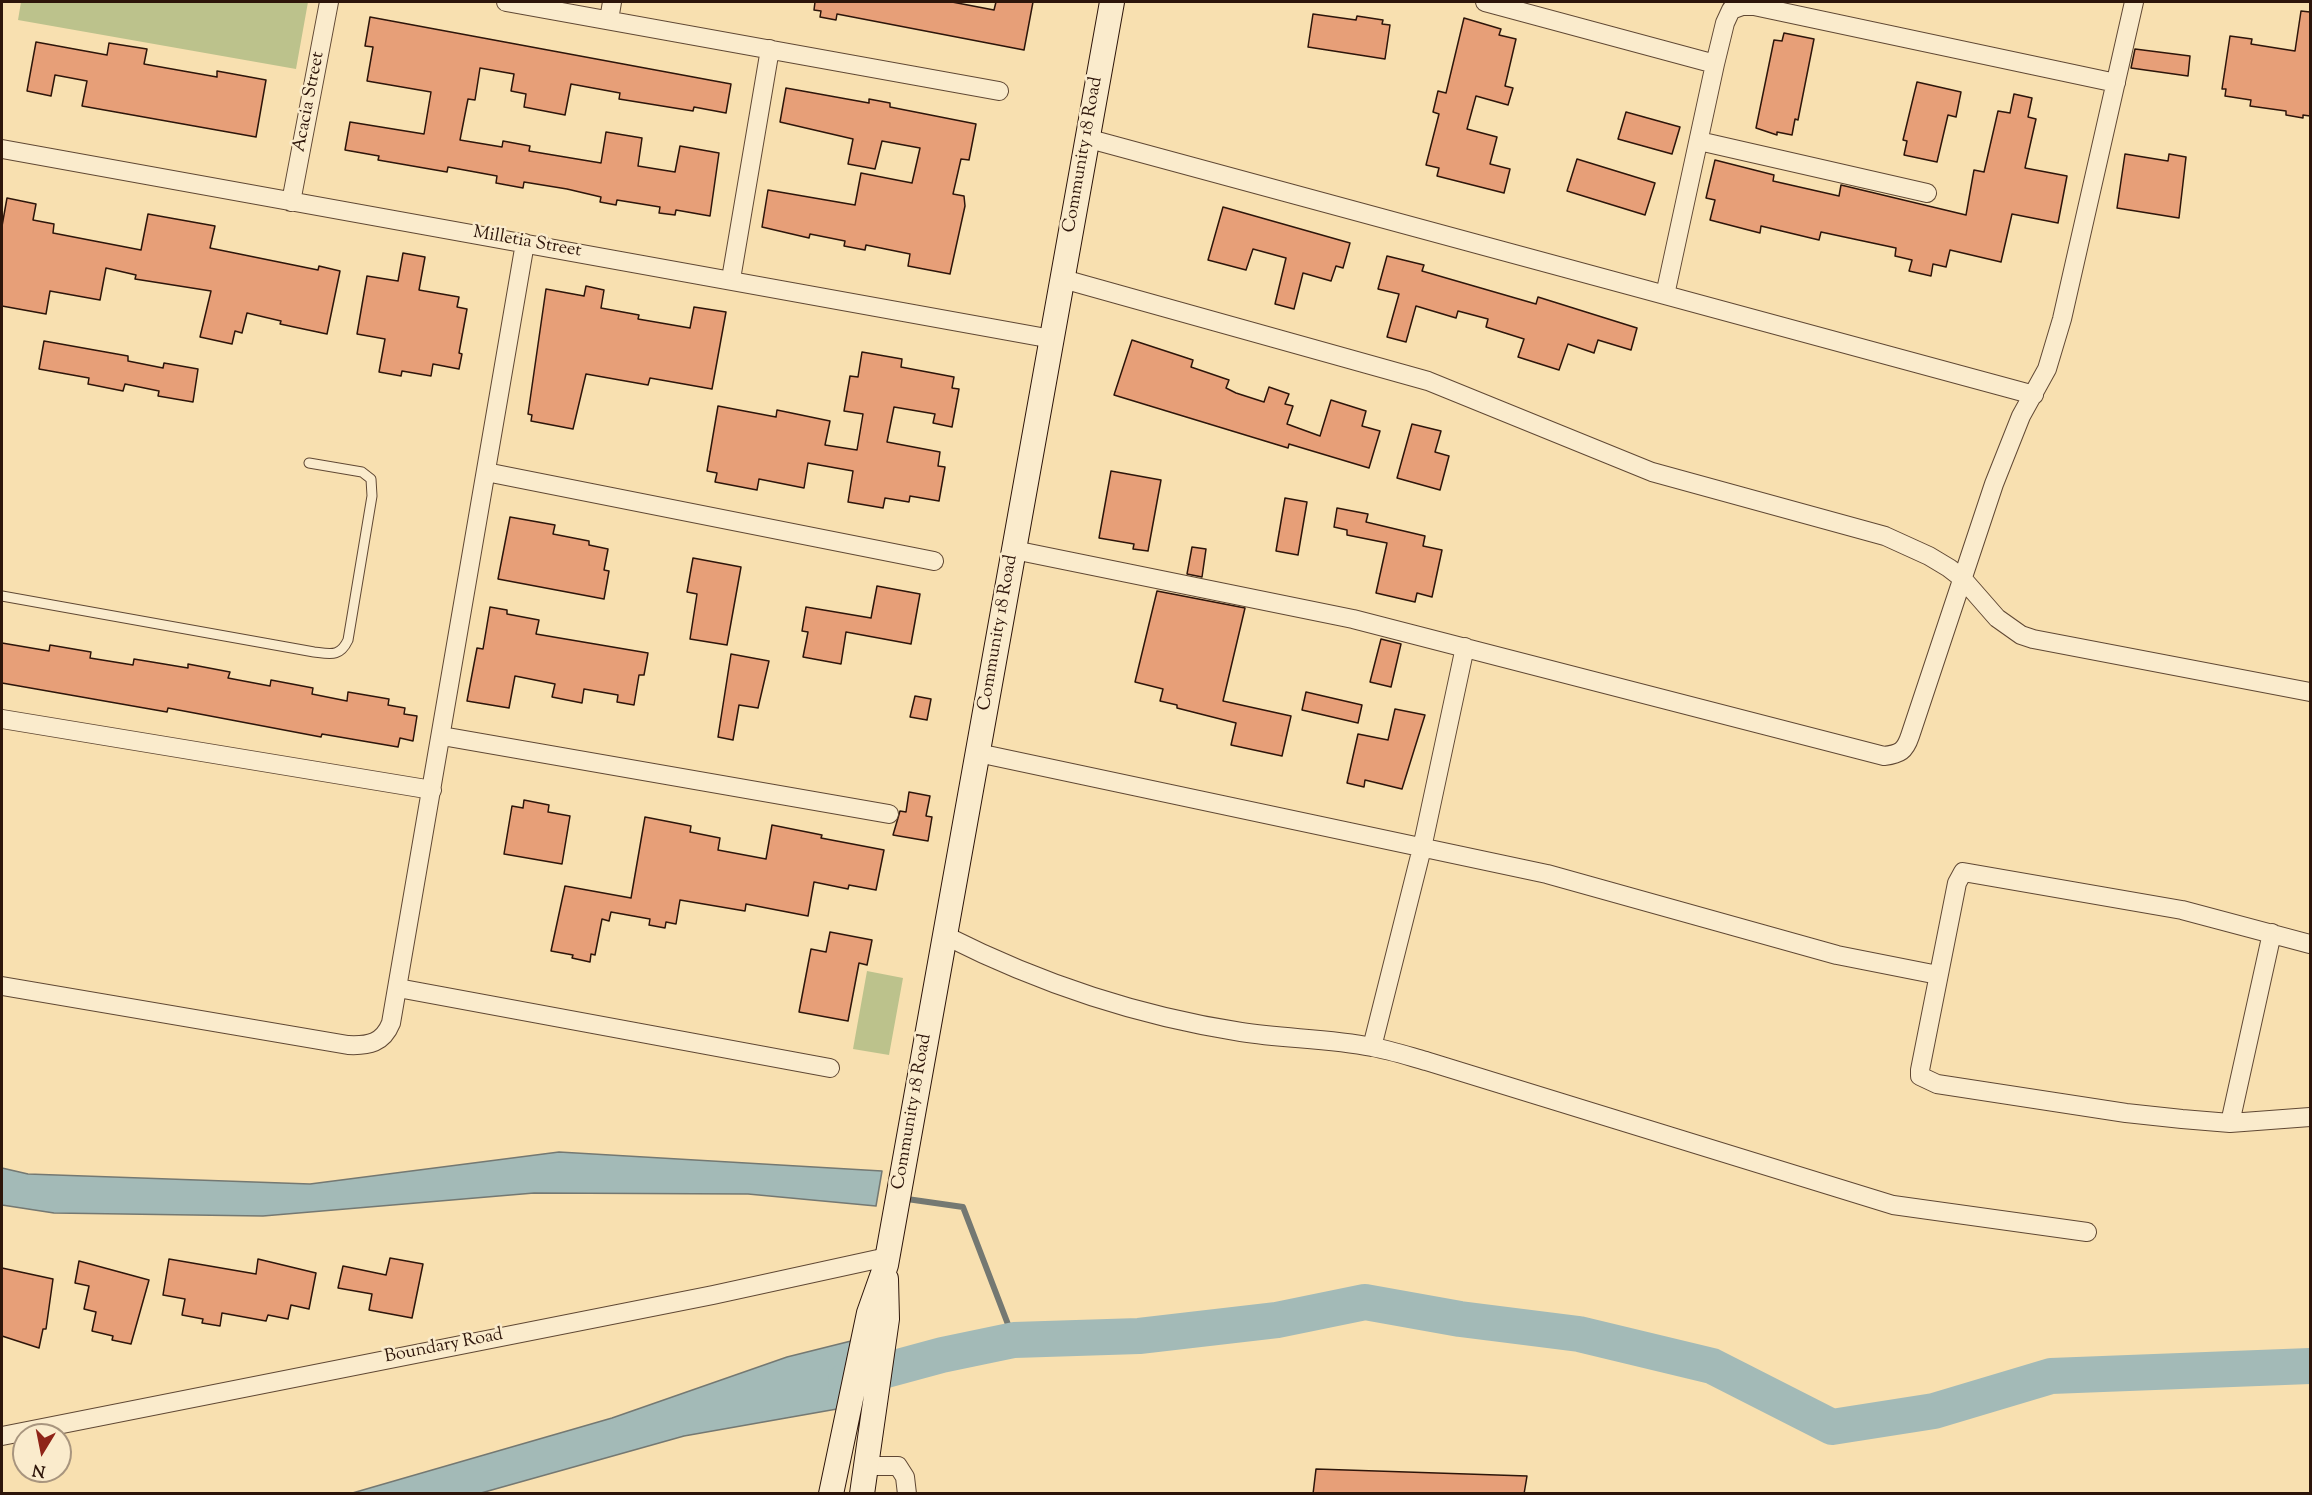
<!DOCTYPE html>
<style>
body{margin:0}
#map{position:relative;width:2312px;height:1495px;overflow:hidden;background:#f8e0b0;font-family:"Sorts Mill Goudy",serif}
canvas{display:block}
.frame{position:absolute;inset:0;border:3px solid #2d150a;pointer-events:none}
.north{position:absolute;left:12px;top:1423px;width:60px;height:60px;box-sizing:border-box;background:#faebcc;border:2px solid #a8957e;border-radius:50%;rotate:190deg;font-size:16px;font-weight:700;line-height:24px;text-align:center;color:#2d150a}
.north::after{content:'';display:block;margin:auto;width:21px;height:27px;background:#8f2418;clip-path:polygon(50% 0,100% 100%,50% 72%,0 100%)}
</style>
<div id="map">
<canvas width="2312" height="1495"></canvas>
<div class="frame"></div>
<div class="north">N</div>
</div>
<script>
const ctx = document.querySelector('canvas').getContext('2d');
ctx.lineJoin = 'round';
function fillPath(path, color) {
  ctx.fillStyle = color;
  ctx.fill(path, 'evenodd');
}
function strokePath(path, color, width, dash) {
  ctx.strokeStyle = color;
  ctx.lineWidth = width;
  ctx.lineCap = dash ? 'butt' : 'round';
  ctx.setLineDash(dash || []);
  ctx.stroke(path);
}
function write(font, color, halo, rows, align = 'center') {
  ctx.font = font + ' "Sorts Mill Goudy",serif';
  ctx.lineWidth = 5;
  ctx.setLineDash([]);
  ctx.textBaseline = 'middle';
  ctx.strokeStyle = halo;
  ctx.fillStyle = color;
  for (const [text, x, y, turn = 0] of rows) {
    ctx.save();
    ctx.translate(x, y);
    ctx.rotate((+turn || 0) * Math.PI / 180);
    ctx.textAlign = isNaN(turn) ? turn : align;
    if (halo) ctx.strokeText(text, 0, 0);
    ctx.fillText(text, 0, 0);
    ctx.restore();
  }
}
fillPath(new Path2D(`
 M21,2H308L296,69L18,20Z
 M867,971L903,978L889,1055L853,1049Z`), '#bcc28c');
const water = new Path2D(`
 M559,1152L882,1171L876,1206L748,1194L534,1193L263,1216L54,1213L2,1205V1168L28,1174L310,1184Z
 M851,1341L837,1409L684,1436L481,1493L349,1494L612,1418L787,1357Z`);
fillPath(water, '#a3bab7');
strokePath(water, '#747872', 1.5);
strokePath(new Path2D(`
 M907,1199L963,1207L1014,1340`), '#747872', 6);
strokePath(new Path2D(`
 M846,1381L942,1355L1014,1340L1139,1336L1277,1320L1365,1302L1460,1319L1579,1334L1712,1366L1832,1427L1934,1411L2051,1376L2310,1366`), '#a3bab7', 36);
const building = new Path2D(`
 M815,2H952L994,10L996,2H1033L1024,50L837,14L836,20L820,17L821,11L814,10Z
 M2301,11L2310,12V116L2303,115V118L2286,115V111L2250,106L2251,100L2225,96L2226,89H2222L2230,36L2252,39L2251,44L2295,51Z
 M1313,14L1356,20L1357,16L1383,20L1382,24L1390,25L1385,59L1308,47Z
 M370,17L731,84L726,113L694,107L693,111L619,99L620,93L571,84L565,115L524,107L526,94L511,91L514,74L480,68L475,100L468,99L460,140L502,147L503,141L530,146L529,151L601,163L606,132L642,138L638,166L675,172L680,146L719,153L710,216L676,210L675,215L659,213L660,207L617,200L616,205L600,202L601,197L567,189L524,182L523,188L496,183L497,176L448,167L447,172L378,160L379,156L345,150L350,122L424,134L431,92L367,81L373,47L365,46Z
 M1464,18L1501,29L1499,35L1516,39L1505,86L1513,88L1508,105L1476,96L1467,129L1497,137L1490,164L1510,169L1504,193L1437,176L1439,168L1426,165L1439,114L1433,112L1438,91L1446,93Z
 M1784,33L1814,39L1798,120L1795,119L1792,135L1777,132V135L1756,128L1774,40L1782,41Z
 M36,42L107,55L109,43L147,49L144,64L217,77V71L266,80L256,137L82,106L87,81L55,75L51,96L27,91Z
 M2135,49L2190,56L2188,76L2131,68Z
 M1917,82L1961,92L1956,117L1948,115L1937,162L1904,155L1907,141L1903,140Z
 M786,88L869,103V99L890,103V107L976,124L969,160L961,159L953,194L964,196L965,206L950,274L908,266L910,254L866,245L865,250L844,246L845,241L810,234L809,238L762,227L768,190L855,205L861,173L912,183L920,148L882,141L875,169L848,164L853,139L780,122Z
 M2014,94L2032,98L2028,117L2036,119L2025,168L2067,176L2058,223L2012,214L2001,262L1950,250L1946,267L1933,264L1931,276L1909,271L1912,260L1895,256L1896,248L1821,232L1819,240L1761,226L1760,233L1710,220L1715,200L1706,198L1715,160L1774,175L1773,181L1839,196L1841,185L1966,215L1974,170L1984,172L1998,111L2010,113Z
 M1626,112L1680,127L1672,154L1618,139Z
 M2125,154L2168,161L2169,154L2186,157L2179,218L2117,208Z
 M1577,159L1655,183L1645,215L1567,191Z
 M7,198L36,204L33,220L54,224L53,233L141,250L148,214L215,226L210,248L318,270L319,266L340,271L327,334L280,324L281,321L247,313L242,333L235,331L232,344L200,337L211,291L135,279L136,275L106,268L100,300L50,291L46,314L2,306V226Z
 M1223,207L1350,243L1343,268L1336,266L1331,281L1303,273L1294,309L1275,304L1286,258L1253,249L1246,270L1208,260Z
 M403,253L425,257L419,290L459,297L457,307L467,309L459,353L462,354L459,369L433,364L431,376L402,371L401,376L379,372L385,339L357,334L367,276L398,281Z
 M1387,256L1424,265L1422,271L1536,304L1538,297L1637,328L1631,350L1598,340L1594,353L1568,344L1559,370L1518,357L1524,339L1486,327L1488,319L1458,311L1456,318L1416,306L1406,342L1387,337L1399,294L1378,289Z
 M586,286L604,290L601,308L639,315L638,319L690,328L694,307L726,312L712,389L650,378L648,385L586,374L573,429L531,421L532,415L528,414L546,289L584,296Z
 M1132,340L1193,360L1191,367L1229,380L1226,388L1236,393L1264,402L1269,387L1289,394L1285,404L1293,406L1287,424L1320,436L1331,400L1366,411L1362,426L1380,431L1369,468L1289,444L1288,448L1114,395Z
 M44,341L128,356V361L163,368L164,363L198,369L193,402L158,396L159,391L125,384L123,391L88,384L89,378L39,369Z
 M862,352L902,359L901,367L954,377L952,388L959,389L952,427L933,423L935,414L894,407L887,442L940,452L938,466L945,467L939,501L910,496L909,502L885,498L883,508L848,502L853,471L808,463L804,488L759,479L757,490L715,482L717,473L707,471L718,406L776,417L777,410L830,421L825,445L857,450L863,414L844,411L850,376L858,377Z
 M1412,424L1441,431L1435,452L1449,456L1440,490L1397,478Z
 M1111,471L1161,480L1148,551L1133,549L1134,544L1099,538Z
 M1285,498L1307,502L1298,555L1276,551Z
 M1337,508L1368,514L1366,522L1425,536L1423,546L1442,550L1432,597L1417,593L1415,602L1376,593L1387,543L1347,535V530L1334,527Z
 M510,517L555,525L553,534L589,541V545L608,549L604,570L609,571L604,599L498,579Z
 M1192,547L1206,549L1202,577L1187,574Z
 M693,558L741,567L727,645L690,639L697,594L687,592Z
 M877,586L920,594L911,644L846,632L841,664L803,657L808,632L802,631L806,607L871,618Z
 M1157,591L1245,608L1223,701L1291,716L1282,756L1231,745L1236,723L1177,708V705L1160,701L1163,689L1135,682Z
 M490,607L507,610V614L539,620L536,634L648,653L644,675H639L634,705L617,702L618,695L584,689L582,703L552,697L555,684L515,676L509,708L467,701L477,648L483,649Z
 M1381,639L1401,644L1391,687L1370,682Z
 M2,643L49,651L50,645L91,652L90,658L133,665L134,659L188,668V664L230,672L228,678L270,686L271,680L313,688L312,694L347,701L348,692L389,699L388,705L405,708L404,714L417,716L413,741L400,738L398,747L322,734L321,737L168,708L167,712L2,683Z
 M731,654L769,661L758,708L739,705L733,740L718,737Z
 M1306,692L1362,705L1358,723L1302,710Z
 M915,696L931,699L927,720L910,717Z
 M1395,709L1425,715L1402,789L1365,780L1364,787L1347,783L1358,734L1388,740Z
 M909,792L930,796L926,816L932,817L928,841L893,835L900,811L906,812Z
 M524,800L549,805L548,812L570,816L562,864L504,854L512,806L523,808Z
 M645,817L691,826L690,832L720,838L718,850L766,859L772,825L822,835L821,838L884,850L876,890L849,885L848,889L814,882L808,916L746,904L745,911L680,900L676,924L666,922L665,928L649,925L650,919L611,912L609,921L602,919L595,955L591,954L590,962L572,958L573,955L551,951L565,886L631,898Z
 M830,932L872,940L867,965L859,963L848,1021L799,1012L811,949L826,952Z
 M390,1258L423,1264L412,1318L369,1310L372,1294L338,1288L343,1266L386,1275Z
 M169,1259L256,1274L258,1259L316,1273L309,1309L291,1305L288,1319L268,1315L266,1321L222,1313L220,1326L202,1323L203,1319L182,1315L185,1299L163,1295Z
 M79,1261L149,1280L131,1344L112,1340L113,1336L92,1331L96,1312L84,1309L89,1286L75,1283Z
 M2,1268L53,1279L46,1329H43L39,1348L2,1336Z
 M1316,1469L1527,1476L1524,1494H1313Z`);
fillPath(building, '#e79f78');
strokePath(building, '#2d150a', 1.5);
const service = new Path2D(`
 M2,596L314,652C331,654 340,657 348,640L372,496L371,479L362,472L309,463`);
const minor = new Path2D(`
 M506,2L999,91
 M1485,2L1715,64
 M609,20L612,2
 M1086,138L2034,395
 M1699,141L1927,193
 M2,149L1052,339
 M291,202L329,2
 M731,279L770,49
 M1063,279L1428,381L1652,472L1885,536L1929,556L1949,568L1962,578L1997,618L2021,635L2033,639L2310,692
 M1665,295L1715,64L1725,23L1731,10L1742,6H1754L2116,83
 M486,472L934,561
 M1014,550L1353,619L1884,756C1900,754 1905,751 1910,736L1994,484L2021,416L2047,369L2062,319L2134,2
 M2,719L432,790
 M442,736L889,814
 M978,753L1547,874L1837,955L1938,975
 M946,936C1039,983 1138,1016 1241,1032C1284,1039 1329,1038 1372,1047C1390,1050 1408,1056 1426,1061L1893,1205L2087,1232
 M2310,944L2182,910L1963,872L1957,883L1920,1070V1076L1937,1084L2126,1113L2182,1119L2230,1123L2310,1117
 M2,986L348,1045C369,1046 383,1043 391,1023L525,243
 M398,988L830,1068
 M1372,1047L1422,848L1465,647
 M2230,1123L2272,933
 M2,1436L713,1295L887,1257
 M866,1466H898L905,1477L907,1494`);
const secondary = new Path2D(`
 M831,1494L869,1313L886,1265L1112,2
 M862,1494L887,1319L886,1279`);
strokePath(service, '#604834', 11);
strokePath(minor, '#604834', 20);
strokePath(secondary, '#2d150a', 26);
strokePath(service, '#faebcc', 9);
strokePath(minor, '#faebcc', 18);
strokePath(secondary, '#faebcc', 24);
write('18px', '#2d150a', '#faebcc', [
 ["Acacia Street",310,102,-79],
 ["Community 18 Road",1084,155,-80],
 ["Milletia Street",527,243,10],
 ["Community 18 Road",999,633,-80],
 ["Community 18 Road",913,1112,-80],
 ["Boundary Road",444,1347,-11]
]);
</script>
